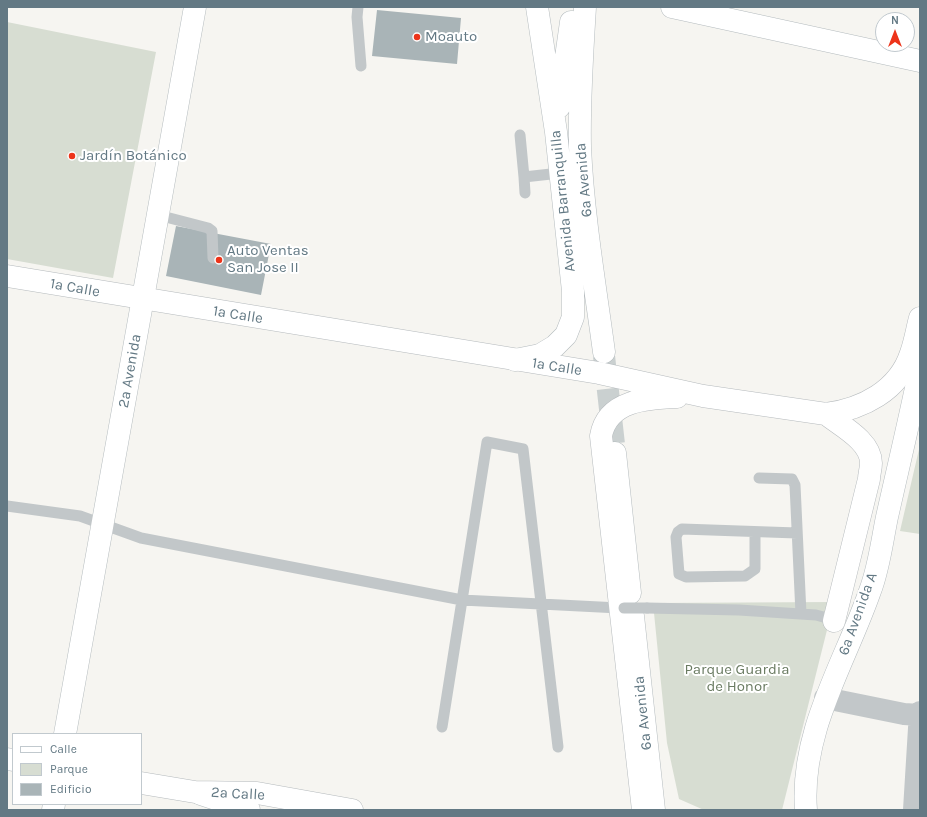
<!DOCTYPE html>
<meta charset="utf-8">
<style>
body{margin:0}
#map{position:relative;width:927px;height:817px;overflow:hidden;background:#f6f5f1;font-family:Karla,sans-serif}
canvas{display:block}
.frame{position:absolute;inset:0;border:8px solid #637984;pointer-events:none}
.legend{position:absolute;left:12px;top:733px;width:130px;height:72px;box-sizing:border-box;background:#fff;border:1px solid #c1c9ce;margin:0;padding:5px 7px;list-style:none;font-size:12px;color:#637984}
.legend li{display:flex;align-items:center;gap:8px;height:20px}
.legend b{width:20px;border:1px solid #c1c9ce}
.north{position:absolute;left:875px;top:12px;width:40px;height:40px;box-sizing:border-box;background:#fff;border:1px solid #c1c9ce;border-radius:50%;rotate:0deg;font-size:11px;font-weight:700;line-height:16px;text-align:center;color:#637984}
.north::after{content:'';display:block;margin:auto;width:14px;height:18px;background:#ed341a;clip-path:polygon(50% 0,100% 100%,50% 72%,0 100%)}
</style>
<div id="map">
<canvas width="927" height="817"></canvas>
<div class="frame"></div>
<ul class="legend">
<li><b style="height:5px;background:#fff"></b>Calle</li>
<li><b style="height:11px;background:#d7ddd2"></b>Parque</li>
<li><b style="height:11px;background:#a9b4b7"></b>Edificio</li>
</ul>
<div class="north">N</div>
</div>
<script>
const ctx = document.querySelector('canvas').getContext('2d');
ctx.lineJoin = 'round';
function fillPath(path, color) {
  ctx.fillStyle = color;
  ctx.fill(path, 'evenodd');
}
function strokePath(path, color, width, dash) {
  ctx.strokeStyle = color;
  ctx.lineWidth = width;
  ctx.lineCap = dash ? 'butt' : 'round';
  ctx.setLineDash(dash || []);
  ctx.stroke(path);
}
function write(font, color, halo, rows, align = 'center') {
  ctx.font = font + ' Karla,sans-serif';
  ctx.lineWidth = 4;
  ctx.setLineDash([]);
  ctx.textBaseline = 'middle';
  ctx.strokeStyle = halo;
  ctx.fillStyle = color;
  for (const [text, x, y, turn = 0] of rows) {
    ctx.save();
    ctx.translate(x, y);
    ctx.rotate((+turn || 0) * Math.PI / 180);
    ctx.textAlign = isNaN(turn) ? turn : align;
    if (halo) ctx.strokeText(text, 0, 0);
    ctx.fillText(text, 0, 0);
    ctx.restore();
  }
}
fillPath(new Path2D(`
 M7,22L156,52L113,278L7,259Z
 M920,445V534L900,531Z
 M834,602L782,810H704L679,799L667,743L653,603Z`), '#d7ddd2');
fillPath(new Path2D(`
 M377,10L461,18L457,64L372,56Z
 M176,226L271,244L261,295L166,276Z`), '#a9b4b7');
strokePath(new Path2D(`
 M604,356L615,453`), '#cad0d0', 22, [22, 11]);
const secondary = new Path2D(`
 M585,7C582,54 579,100 580,147C583,215 595,285 604,352
 M672,7L920,61
 M559,107L571,22
 M515,360L540,355L555,346L566,335L573,317V291L556,132L537,7
 M615,453L630,593
 M633,616L654,810
 M65,734L195,7
 M201,794L249,810
 M53,810L54,804
 M806,810C800,731 845,663 870,591C879,568 882,541 887,517C898,468 910,418 920,369`);
const primary = new Path2D(`
 M7,276L599,373L703,396L826,414C862,409 899,391 911,353C915,342 917,329 920,318
 M826,414C841,426 871,441 871,463C871,469 869,474 869,479L834,621
 M7,759L13,760
 M141,783L195,792L257,793L352,810
 M643,810L601,436C607,400 648,398 677,397`);
strokePath(secondary, '#b4bbbe', 23);
strokePath(primary, '#b5babd', 23);
strokePath(new Path2D(`
 M358,7L357,17L361,66
 M520,135L524,177
 M525,193L524,177L560,173
 M158,215L208,228L212,231L213,258
 M759,478L792,479L795,485L801,614
 M7,506L80,516L141,538L462,600L619,608
 M755,532V569L745,576L686,577L679,574L676,537L678,532L682,529L797,533
 M647,608L739,610L816,615L838,621
 M442,727L487,442L523,449L558,747`), '#c2c7c9', 11);
strokePath(new Path2D(`
 M825,698L904,714L920,715
 M914,810L920,712`), '#c2c7c9', 22);
strokePath(secondary, '#fff', 22);
strokePath(primary, '#fff', 22);
strokePath(new Path2D(`
 M624,608H647`), '#c2c7c9', 11);
for (const [x, y, r, color] of [
 [417,37,4,"#ed341a"],
 [72,156,4,"#ed341a"],
 [219,260,4,"#ed341a"]
]) {
  const dot = new Path2D();
  dot.arc(x, y, r, 0, 2 * Math.PI);
  ctx.fillStyle = color;
  ctx.fill(dot);
  strokePath(dot, '#fff', 1.5);
}
write('15px', '#637984', '#fff', [
 ["Moauto",425,37],
 ["Jardín Botánico",80,156],
 ["Auto Ventas",227,251],
 ["San Jose II",227,268]
], 'left');
write('15px', '#637984', '#fff', [
 ["6a Avenida",584,180,-95],
 ["Avenida Barranquilla",563,201,-96],
 ["1ª Calle",75,288,10],
 ["1a Calle",238,315,9],
 ["1a Calle",557,367,9],
 ["2a Avenida",130,371,-80],
 ["6a Avenida A",858,614,-70],
 ["6a Avenida",643,713,-96],
 ["2a Calle",238,794,3]
]);
write('15px', '#6a7b62', '#fff', [
 ["Parque Guardia",737,670],
 ["de Honor",737,687]
]);
</script>
